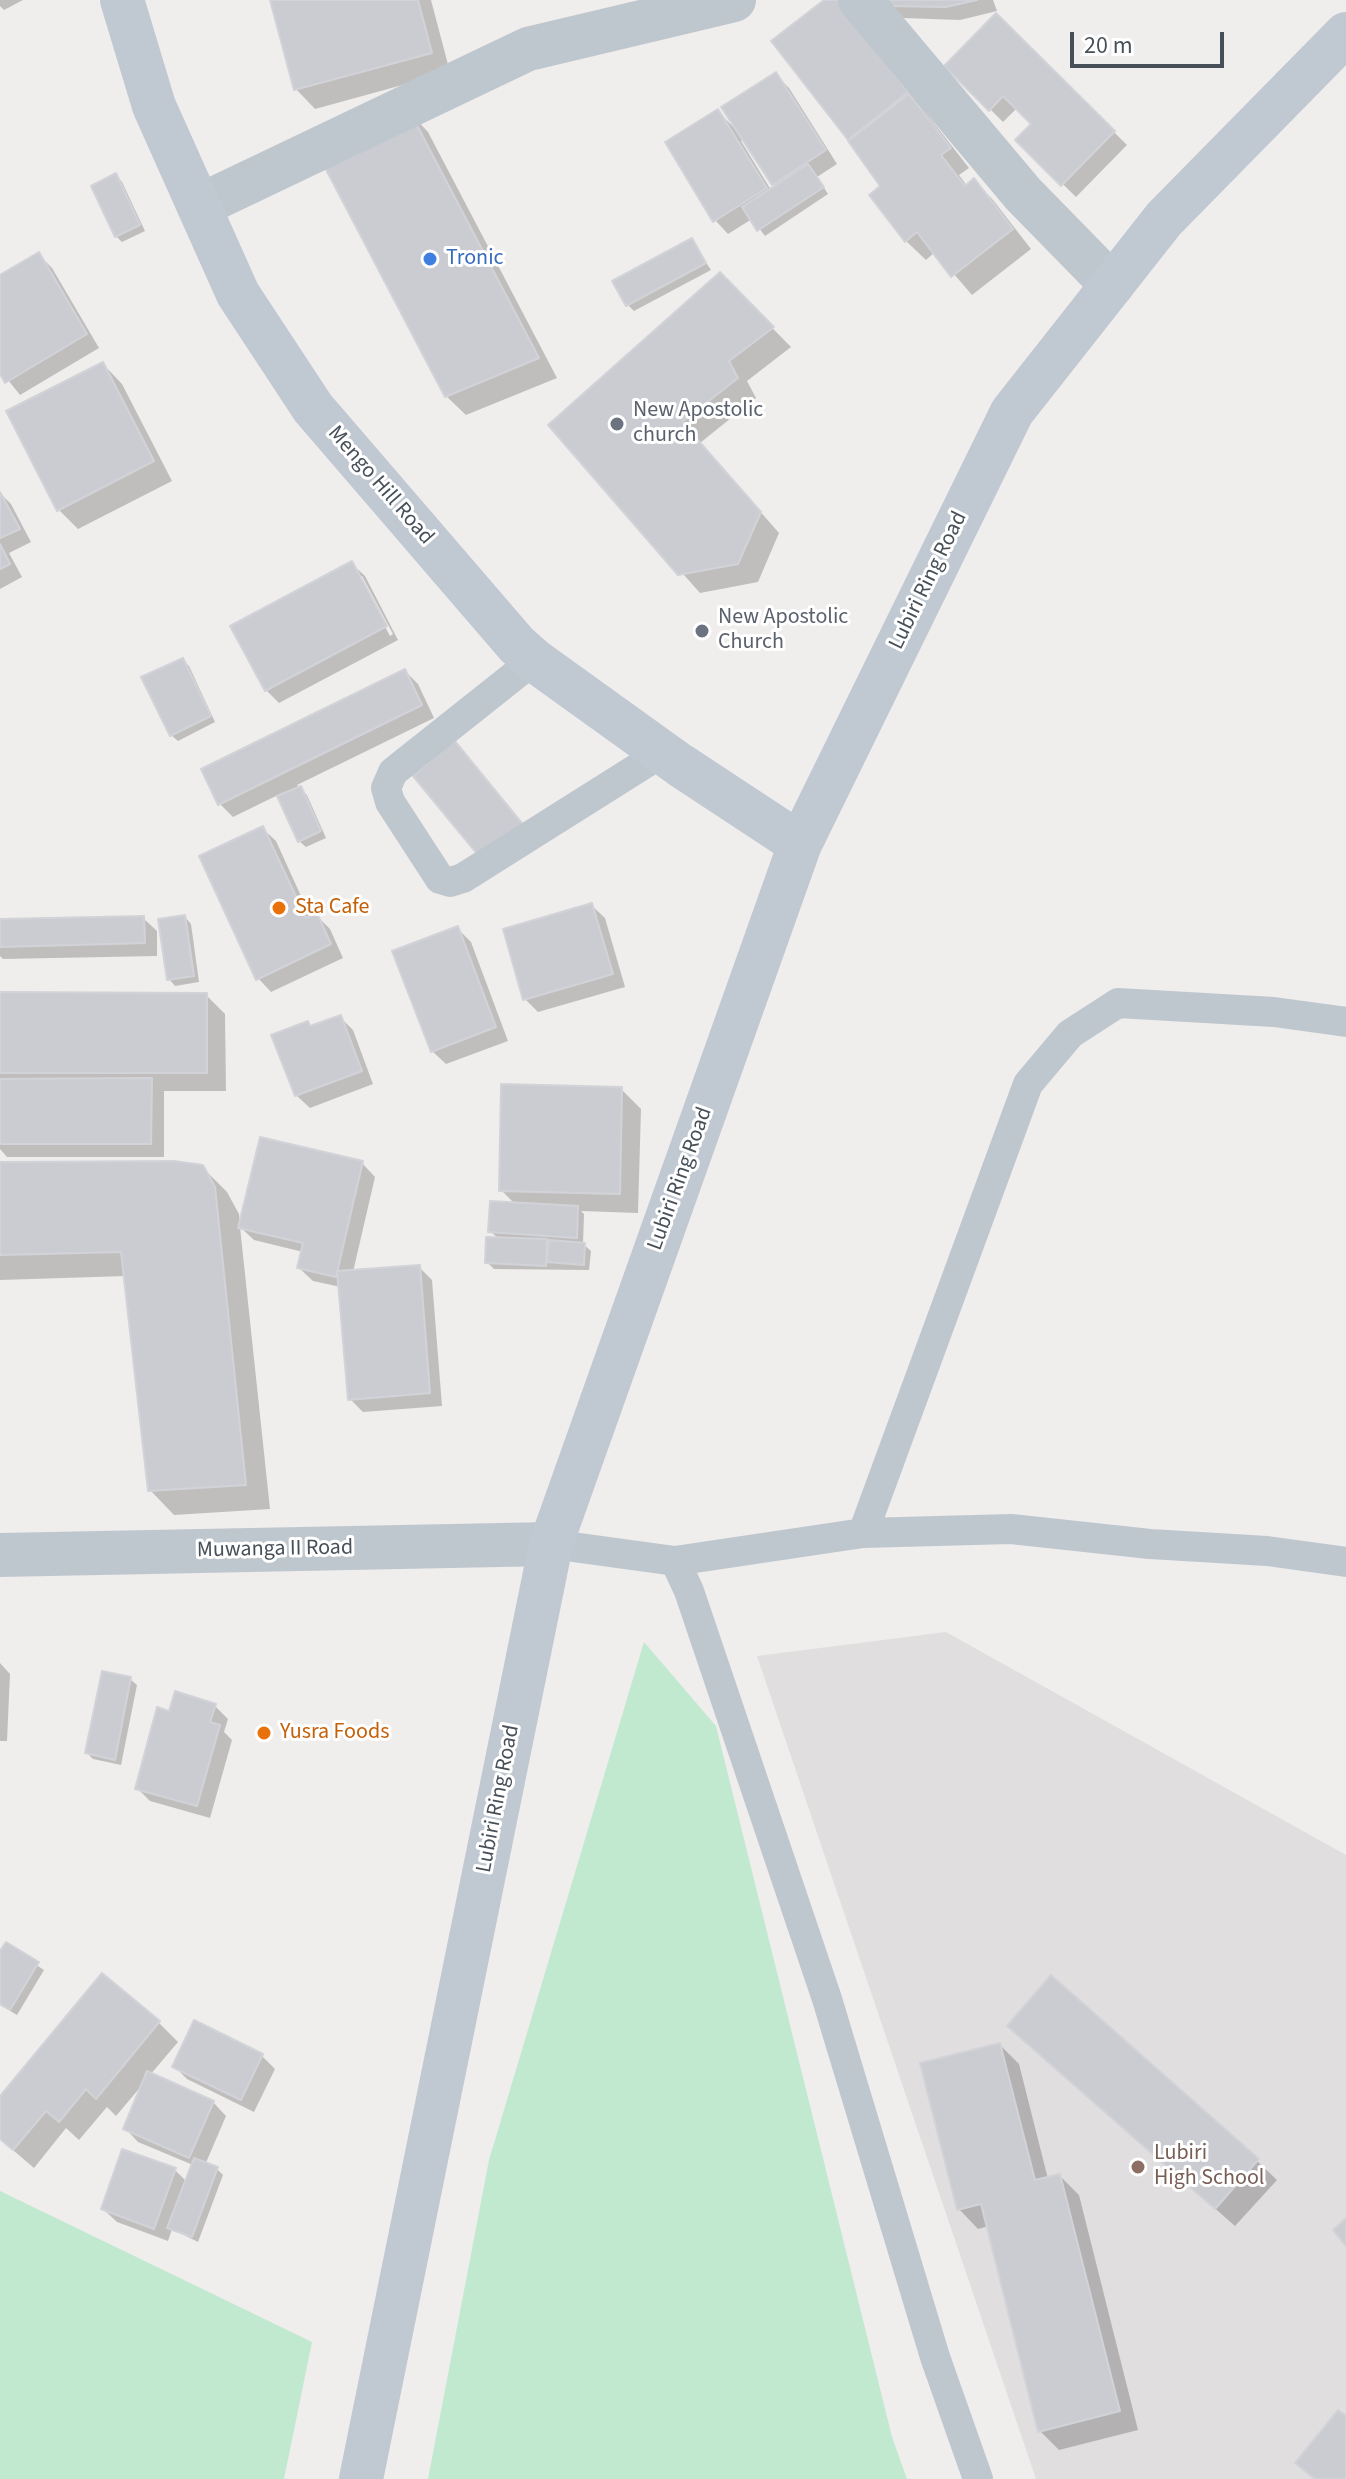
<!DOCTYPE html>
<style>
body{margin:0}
#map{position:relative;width:1346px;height:2479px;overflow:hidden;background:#f0eded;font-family:"Source Sans 3",sans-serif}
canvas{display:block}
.scale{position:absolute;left:1070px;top:32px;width:154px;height:36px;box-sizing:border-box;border:4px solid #475058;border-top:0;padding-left:10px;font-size:24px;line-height:28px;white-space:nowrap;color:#475058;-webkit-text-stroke:6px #fff;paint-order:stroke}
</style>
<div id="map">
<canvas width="1346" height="2479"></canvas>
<div class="scale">20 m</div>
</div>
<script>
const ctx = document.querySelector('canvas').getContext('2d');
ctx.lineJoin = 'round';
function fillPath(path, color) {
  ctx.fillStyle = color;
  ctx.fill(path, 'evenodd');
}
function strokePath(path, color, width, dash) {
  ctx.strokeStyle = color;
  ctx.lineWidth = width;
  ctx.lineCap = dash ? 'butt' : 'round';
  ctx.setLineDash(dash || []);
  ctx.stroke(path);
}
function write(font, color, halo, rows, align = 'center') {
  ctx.font = font + ' "Source Sans 3",sans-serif';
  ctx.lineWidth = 6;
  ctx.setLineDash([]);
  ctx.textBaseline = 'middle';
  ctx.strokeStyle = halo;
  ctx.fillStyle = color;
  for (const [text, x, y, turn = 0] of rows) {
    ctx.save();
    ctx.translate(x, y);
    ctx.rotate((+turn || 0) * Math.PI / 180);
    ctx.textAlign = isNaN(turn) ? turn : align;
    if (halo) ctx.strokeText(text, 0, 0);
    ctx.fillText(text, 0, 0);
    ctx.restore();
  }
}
fillPath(new Path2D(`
 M946,1632L1346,1855V2479H1036L757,1656Z`), '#e0dede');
fillPath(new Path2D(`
 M644,1642L716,1726L892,2437L907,2479H428L489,2160Z
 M0,2191L312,2342L284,2479H0Z`), '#c0e9d0');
fillPath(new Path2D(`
 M0,0H23L4,10L0,6Z
 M272,0H431L450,72L315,109L296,89Z
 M827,0H836L845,9L969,168L959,175L967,186L974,180L993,200L1031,249L972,295L935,252L926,260L906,241L883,186L849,138Z
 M890,0H993L997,11L960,20L903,18L890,5Z
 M996,15L1127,145L1076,197L1018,140L1033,124L1017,108L1003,122L947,66Z
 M776,75L789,88L837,164L817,177L828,194L765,236L752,219L728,234L715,220L718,111L736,130ZM744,139L776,187L771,190L741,141Z
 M409,112L428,132L557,378L466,415L446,396Z
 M116,175L122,182L145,231L122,242L116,236Z
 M692,241L711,270L634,311L628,305Z
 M39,255L52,268L99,348L20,395L0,370V278Z
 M720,275L791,347L747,381L756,398L700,443L779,533L758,582L700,593L551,425Z
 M103,364L122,384L172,481L78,529L58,509Z
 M0,493L11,504L31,542L9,553L22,577L0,589Z
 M351,563L365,576L398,640L279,703L266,690ZM358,576H362L393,634L390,636Z
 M182,660L189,666L215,722L178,741L171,735Z
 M405,671L418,684L434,718L297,785L307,795L326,838L306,847L299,841L278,795L233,817L220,804Z
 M262,828L276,841L311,918L316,915L330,929L343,958L271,992L258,978Z
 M591,905L605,918L625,987L538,1012L525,999Z
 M185,917L191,924L199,982L175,986L169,979Z
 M143,918L157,931V956L3,959L0,956V921Z
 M458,929L471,942L508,1041L446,1064L432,1051Z
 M0,994L206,995L225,1014L226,1091H164V1157H7L0,1149Z
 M340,1017L353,1030L373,1084L310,1108L296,1095L308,1024L311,1027Z
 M621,1089L641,1109L638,1213L581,1211L584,1214L583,1244L591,1251L589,1270L494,1269L487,1262L499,1239L490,1231L515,1204L501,1190Z
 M362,1163L375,1177L353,1272L419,1267L432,1280L442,1406L363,1412L350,1399L341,1287L313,1281L299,1268L303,1252L254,1240L240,1227L270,1509L174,1515L150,1490L126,1276L0,1280V1164L202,1167L227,1192L239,1214L240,1225Z
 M0,1663L10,1674L7,1741H0Z
 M130,1679L137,1685L121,1765L93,1759L87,1753Z
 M215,1706L228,1719L224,1732L232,1740L210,1818L150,1801L137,1788L171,1713Z
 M6,1945L44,1970L17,2015L0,2005V1955Z
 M158,2022L178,2042L150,2075L213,2102L226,2116L205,2165L217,2169L223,2175L198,2242L172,2229L168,2241L117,2222L103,2209L175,2170L187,2182L193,2165L138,2142L125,2128L143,2084L116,2116L107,2107L79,2140L66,2128L34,2168L0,2139V2100Z
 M1000,2045L1019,2064L1048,2179L1060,2176L1079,2195L1138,2430L1059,2450L1040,2431L989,2226L978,2229L959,2209Z
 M1029,2045L1257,2161L1277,2180L1235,2226Z
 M262,2056L275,2069L254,2112L187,2079L174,2066Z`), '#0003');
const building = new Path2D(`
 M270,0H418L432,53L294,90Z
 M824,0H837L908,92L848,140L771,41Z
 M888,0H977L946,7L888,6Z
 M996,13L1115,131L1061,186L1015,140L1031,124L1003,96L989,111L944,66Z
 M776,72L826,150L772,185L721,107Z
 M909,94L951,148L941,155L965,186L974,178L1013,229L951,277L917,232L905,242L869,195L880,186L848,141Z
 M718,109L767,188L713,222L665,142Z
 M409,110L539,358L445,397L321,160Z
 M808,164L824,187L757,231L742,207Z
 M116,173L140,225L115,237L91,186Z
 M692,238L706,263L626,306L612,281Z
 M39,252L87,334L5,383L0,374V275Z
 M720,272L774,327L729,361L738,378L682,422L761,512L738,564L678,575L548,425Z
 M103,362L154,461L57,511L6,411Z
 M0,492L20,529L0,538Z
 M0,544L10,564L0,569Z
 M352,561L387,626L265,691L230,626Z
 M183,658L211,716L170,736L141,677Z
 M405,669L422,705L218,805L201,769Z
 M454,740L525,827L483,861L413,776Z
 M301,786L321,831L298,842L277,796Z
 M263,826L306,918L317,913L331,944L256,980L199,856Z
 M592,903L613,974L523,1000L503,929Z
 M185,915L194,976L167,980L158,919Z
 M144,916L145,943L0,947V919Z
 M458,926L496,1027L431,1052L392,951Z
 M0,992L207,993V1073H0Z
 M341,1015L362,1071L295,1096L271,1035L308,1021L310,1026Z
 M152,1078L151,1144H0V1079Z
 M501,1084L622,1087L620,1194L499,1191Z
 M260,1137L363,1161L336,1277L297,1268L303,1243L238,1228Z
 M174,1161L203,1165L215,1187L246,1485L148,1491L121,1252L0,1255V1162Z
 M490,1201L578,1206L577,1238L488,1232Z
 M486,1237L547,1239L546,1266L485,1263Z
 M549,1240L585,1243L584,1265L547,1262Z
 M420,1265L430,1393L348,1400L337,1271Z
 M102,1671L131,1677L115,1760L85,1753Z
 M175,1691L216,1704L210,1722L220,1725L197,1806L135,1789L157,1707L169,1711Z
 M6,1942L39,1962L10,2010L0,2004V1951Z
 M102,1973L160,2021L96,2099L86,2089L59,2122L46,2111L13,2150L0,2139V2096Z
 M1051,1975L1259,2159L1215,2209L1007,2026Z
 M194,2020L263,2054L241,2100L172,2067Z
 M1000,2043L1035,2180L1060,2174L1120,2411L1038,2432L981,2204L957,2210L920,2063Z
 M147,2071L214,2101L189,2158L123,2129Z
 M122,2149L176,2168L154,2229L101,2209Z
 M194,2158L218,2167L192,2237L167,2228Z
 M1345,2219L1346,2221V2246L1333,2230Z
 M1338,2410L1346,2416V2479H1315L1295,2463Z`);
fillPath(building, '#caccd1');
strokePath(building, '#d2d3d8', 2);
strokePath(new Path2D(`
 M534,660L393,772L386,788L390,802L440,879L450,882L463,878L663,752
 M863,1533L1028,1084L1070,1034L1118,1003L1274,1012L1346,1022
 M551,1544L675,1561L863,1533L1011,1529L1150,1544L1267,1551L1346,1562
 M675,1561L689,1591L827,1999L935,2357L978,2479`), '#bfc7ce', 30);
strokePath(new Path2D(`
 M860,0L1023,194L1112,285
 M199,206L528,49L734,0`), '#bfc7ce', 44);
strokePath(new Path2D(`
 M0,1555L551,1544`), '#bfc7ce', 44);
strokePath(new Path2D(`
 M122,0L154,106L238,294L313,408L517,645L534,660L680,765L800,844
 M361,2479L551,1544L800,844L1012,412L1164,219L1346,34`), '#c0c8d2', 44);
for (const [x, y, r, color] of [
 [430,259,8,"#3f7fe0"],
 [617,424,8,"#6b7280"],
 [702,631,8,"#6b7280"],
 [279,908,8,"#e8710a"],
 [264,1733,8,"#e8710a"],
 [1138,2167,8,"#8d6e63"]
]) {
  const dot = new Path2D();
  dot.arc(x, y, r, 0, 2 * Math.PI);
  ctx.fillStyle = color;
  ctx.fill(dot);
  strokePath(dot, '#fff', 3);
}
write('22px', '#366cbe', '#fff', [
 ["Tronic",446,259]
], 'left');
write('22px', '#5b616d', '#fff', [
 ["New Apostolic",633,411],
 ["church",633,436],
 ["New Apostolic",718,618],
 ["Church",718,643]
], 'left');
write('22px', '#475058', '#fff', [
 ["Mengo Hill Road",380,486,49],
 ["Lubiri Ring Road",929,581,-64],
 ["Lubiri Ring Road",681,1179,-70],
 ["Muwanga II Road",275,1550,-1],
 ["Lubiri Ring Road",499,1799,-79]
]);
write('22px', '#c56008', '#fff', [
 ["Sta Cafe",295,908],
 ["Yusra Foods",280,1733]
], 'left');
write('22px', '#785e54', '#fff', [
 ["Lubiri",1154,2154],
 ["High School",1154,2179]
], 'left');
</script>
